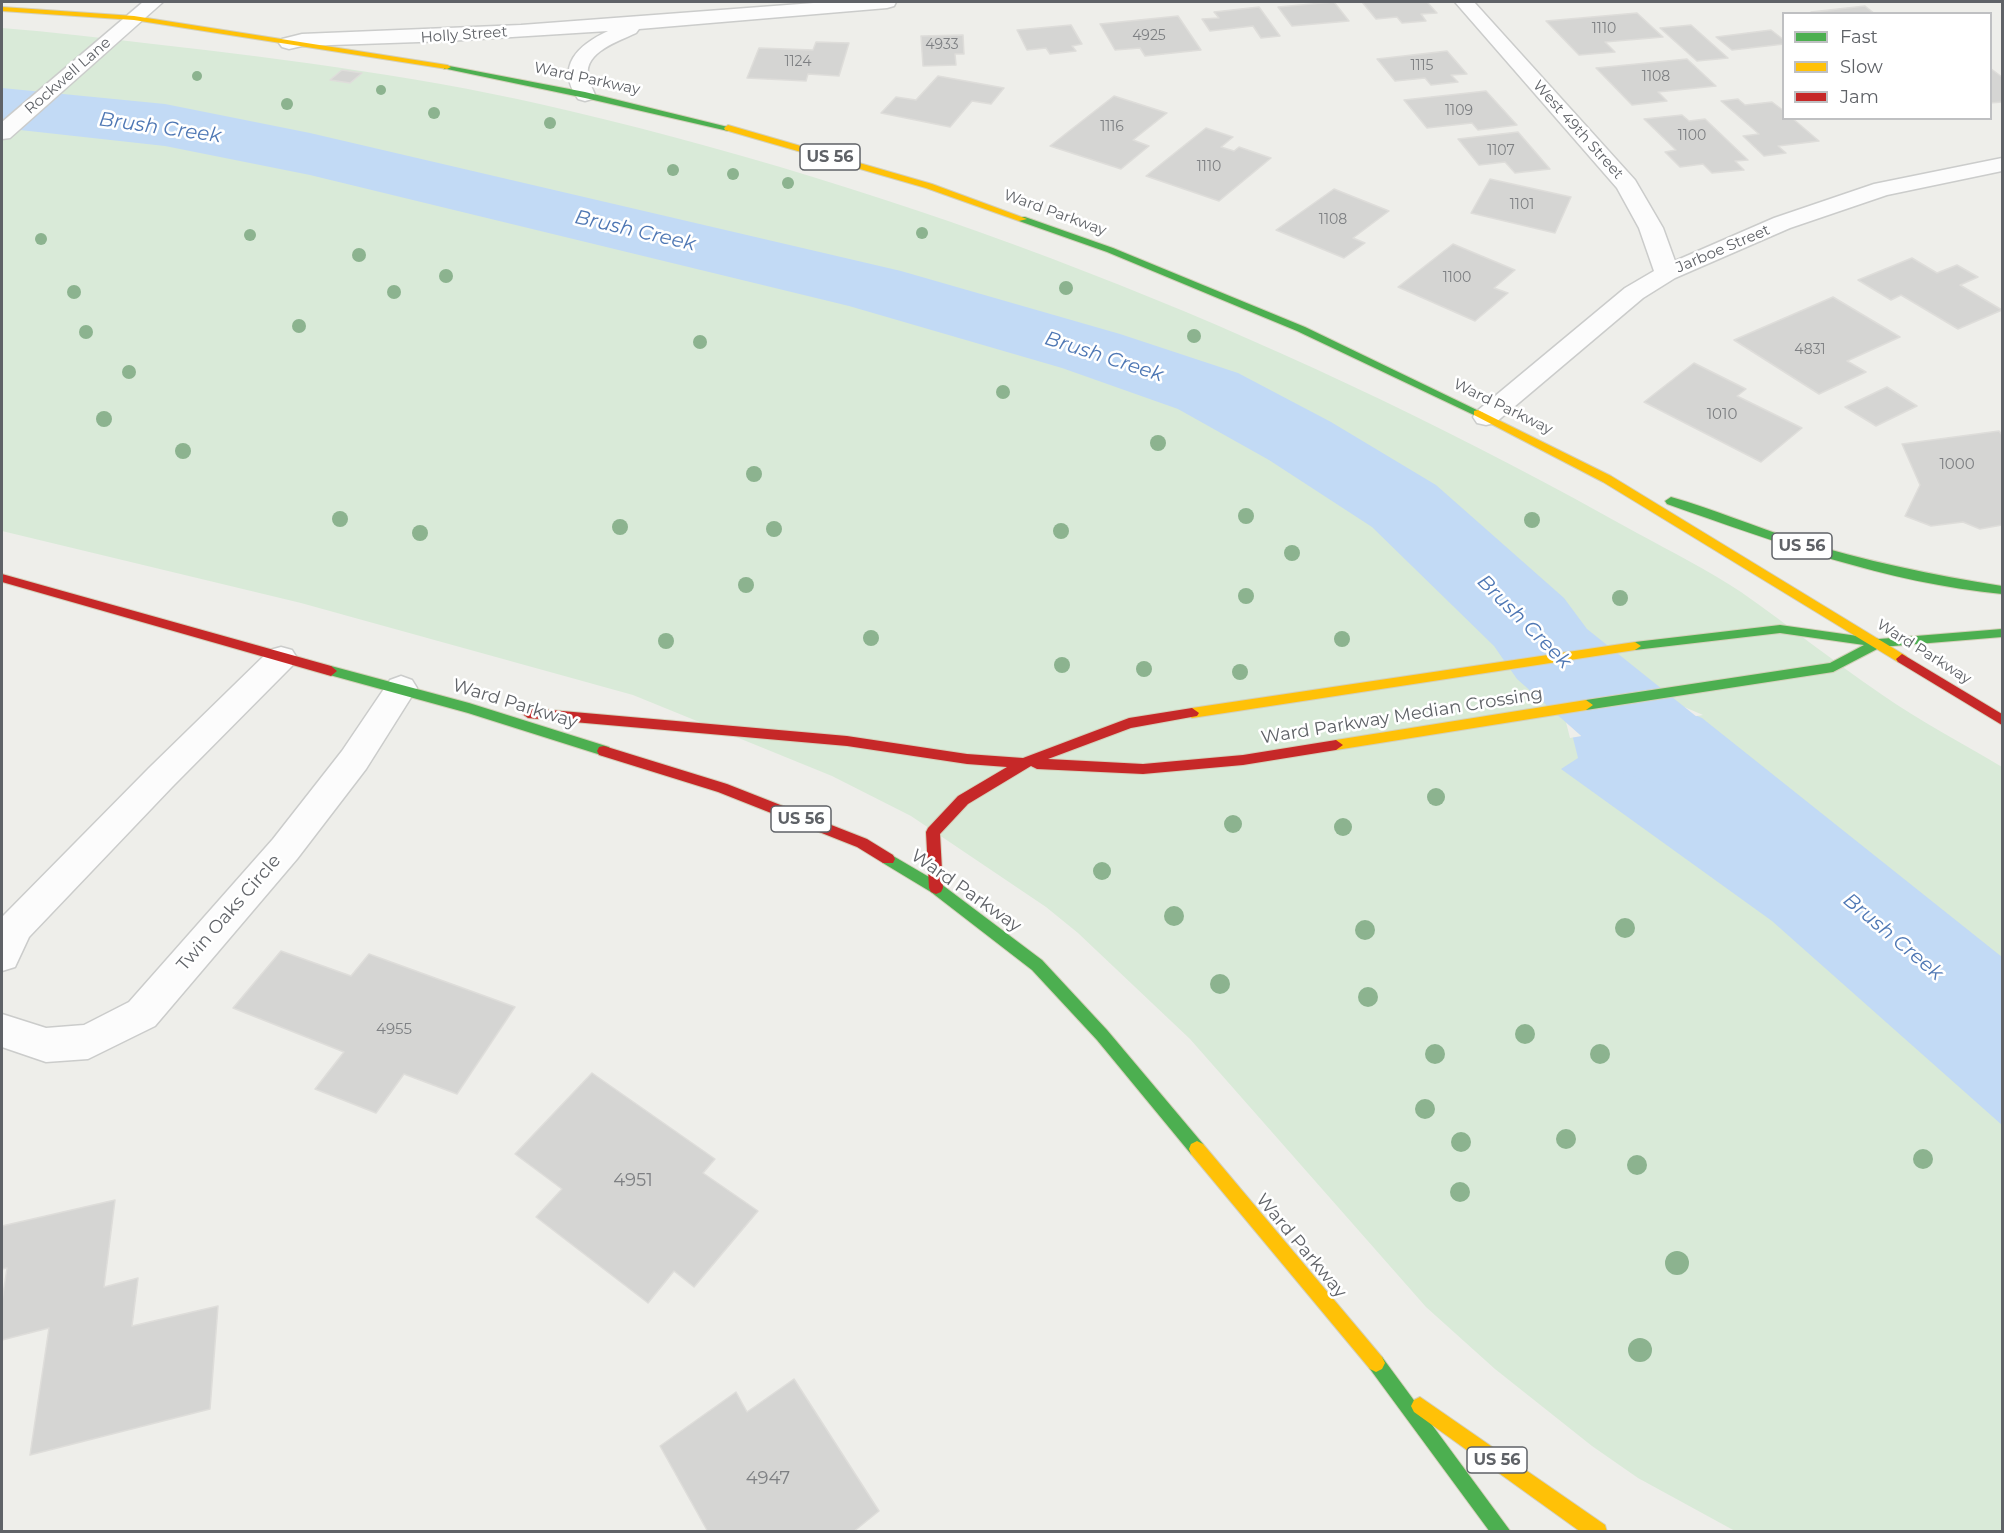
<!DOCTYPE html>
<style>
body{margin:0}
#map{position:relative;width:2004px;height:1533px;overflow:hidden;background:#eeeeea;font-family:Montserrat,sans-serif}
canvas{display:block}
.frame{position:absolute;inset:0;border:3px solid #5f6267;pointer-events:none}
.legend{position:absolute;left:1782px;top:12px;width:210px;height:108px;box-sizing:border-box;background:#fff;border:2px solid #bfc0c2;margin:0;padding:8px 10px;list-style:none;font-size:18px;color:#5f6267}
.legend li{display:flex;align-items:center;gap:12px;height:30px}
.legend b{width:30px;border:2px solid #bfc0c2}
</style>
<div id="map">
<canvas width="2004" height="1533"></canvas>
<div class="frame"></div>
<ul class="legend">
<li><b style="height:8px;background:#4caf50"></b>Fast</li>
<li><b style="height:8px;background:#ffc107"></b>Slow</li>
<li><b style="height:8px;background:#c62828"></b>Jam</li>
</ul>
</div>
<script>
const ctx = document.querySelector('canvas').getContext('2d');
ctx.lineJoin = 'round';
function fillPath(path, color) {
  ctx.fillStyle = color;
  ctx.fill(path, 'evenodd');
}
function strokePath(path, color, width, dash) {
  ctx.strokeStyle = color;
  ctx.lineWidth = width;
  ctx.lineCap = dash ? 'butt' : 'round';
  ctx.setLineDash(dash || []);
  ctx.stroke(path);
}
function write(font, color, halo, rows, align = 'center') {
  ctx.font = font + ' Montserrat,sans-serif';
  ctx.lineWidth = 5;
  ctx.setLineDash([]);
  ctx.textBaseline = 'middle';
  ctx.strokeStyle = halo;
  ctx.fillStyle = color;
  for (const [text, x, y, turn = 0] of rows) {
    ctx.save();
    ctx.translate(x, y);
    ctx.rotate((+turn || 0) * Math.PI / 180);
    ctx.textAlign = isNaN(turn) ? turn : align;
    if (halo) ctx.strokeText(text, 0, 0);
    ctx.fillText(text, 0, 0);
    ctx.restore();
  }
}
fillPath(new Path2D(`
 M2,28C52,32 102,38 153,44C293,60 433,78 570,111C946,200 1301,344 1637,533C1672,552 1708,570 1741,592C1788,625 1834,662 1881,694C1920,721 1962,743 2002,767V1531H1735L1638,1478L1592,1446L1495,1369L1426,1307L1190,1039L1078,933L1046,907L911,816L832,776L633,695L301,603L2,531Z`), '#d9ead8');
fillPath(new Path2D(`
 M1552,654L1702,718L2002,957V1125L1772,921L1561,769L1578,758Z`), '#c2daf5');
fillPath(new Path2D(`
 M1553,651L1703,715L1570,738L1549,655Z`), '#eeeeea');
fillPath(new Path2D(`
 M2,88L165,104L310,133L901,271L1120,334L1238,373L1331,422L1436,485L1564,598L1587,629L1697,717L1713,745L1697,773L1660,785L1623,773L1517,679L1494,646L1372,527L1269,460L1178,409L1062,368L849,306L310,175L165,146L2,128Z`), '#c2daf5');
const building = new Path2D(`
 M1334,2L1349,21L1292,26L1278,7Z
 M1362,2H1427L1437,13L1421,14L1426,21L1402,23L1397,17L1376,19Z
 M1865,6L1875,14L1811,12Z
 M1259,7L1280,36L1261,38L1253,26L1210,31L1202,19L1219,18L1214,12Z
 M1637,13L1663,37L1605,42L1615,52L1579,55L1546,21Z
 M1178,16L1201,50L1145,56L1140,48L1115,50L1100,24Z
 M1071,25L1082,44L1072,46L1076,51L1050,54L1046,48L1027,50L1017,30Z
 M1691,25L1728,58L1697,61L1660,28Z
 M1771,30L1784,40V44L1732,50L1716,37Z
 M963,35L964,54H955L956,65L923,66L921,36Z
 M816,42L849,43L839,76L808,74L806,81L747,78L759,48L813,50Z
 M1447,51L1467,74L1451,75L1458,82L1431,85L1425,78L1395,81L1377,59Z
 M1687,59L1716,86L1658,92L1667,101L1632,105L1596,68Z
 M1990,68L2002,77V102L1990,103Z
 M342,70L362,73L350,83L330,80Z
 M938,76L1004,88L991,104L972,101L950,127L881,113L896,97L916,100Z
 M1486,91L1517,125L1478,130L1472,123L1427,128L1404,100Z
 M1114,96L1167,113L1133,140L1149,146L1121,169L1050,146Z
 M1738,99L1745,105L1772,102L1784,111V118H1792L1819,141L1778,146L1786,153L1764,156L1743,136L1759,134L1721,101Z
 M1682,115L1689,121L1705,119L1748,160L1735,161L1744,170L1712,173L1703,164L1680,167L1665,152L1676,150L1644,119Z
 M1206,128L1233,137L1221,147L1234,151L1239,147L1271,158L1219,201L1146,176Z
 M1518,132L1550,169L1515,173L1505,162L1479,165L1458,139Z
 M1490,179L1571,197L1555,233L1471,213Z
 M1334,189L1389,211L1353,238L1365,243L1344,258L1276,230Z
 M1453,244L1515,270L1494,288L1508,293L1475,321L1398,287Z
 M1912,258L1937,273L1957,265L1978,277L1960,285L2002,310L1958,329L1901,295L1891,300L1858,280Z
 M1833,297L1900,337L1847,361L1866,372L1819,394L1734,340Z
 M1694,363L1746,389L1737,396L1802,428L1761,462L1644,402Z
 M1887,387L1917,406L1876,426L1845,407Z
 M1999,431L2002,435V525L1980,529L1963,522L1931,526L1905,516L1920,485L1902,444Z
 M281,951L351,976L369,954L515,1007L457,1094L404,1074L376,1113L315,1089L344,1052L233,1008Z
 M592,1073L715,1159L703,1173L758,1211L694,1287L674,1271L648,1303L536,1217L562,1189L515,1154Z
 M115,1200L104,1287L138,1278L132,1326L218,1306L210,1409L30,1455L49,1328L2,1340V1301L7,1268L2,1269V1226Z
 M794,1379L879,1511L853,1532H708L660,1446L736,1392L747,1412Z`);
fillPath(building, '#d5d5d3');
strokePath(building, '#deddda', 1.5);
const street = new Path2D(`
 M143,2H163L10,138L2,139V122Z
 M827,2H896L894,6L887,8L639,29L636,33C619,41 584,52 588,76C589,83 593,89 595,95L592,99L585,101L578,99C555,66 578,45 608,31L448,41L302,46L289,49L282,47L279,43L282,39L302,34L521,25Z
 M1455,2H1474L1635,180L1663,228L1675,261L1774,218L1874,184L2002,158V171L1887,195L1790,228L1675,278L1643,298L1495,423L1486,425L1477,423L1473,417L1477,411L1625,288L1654,271L1639,228L1617,188Z
 M281,647L292,650L297,658L292,666L173,786L29,937L15,967L2,971L3,916L149,768L270,650Z
 M401,676L412,680L417,688L366,769L297,859L155,1026L88,1059L46,1062L2,1047V1014L46,1028L84,1025L129,1002L273,839L342,751L390,680Z`);
const fast = new Path2D(`
 M444,65L585,92L732,128L728,131L585,98L447,69H444Z
 M1019,217H1025L1113,248L1305,327L1483,413L1482,415H1474L1297,331L1107,252L1019,221Z
 M1671,497C1714,509 1755,527 1797,540C1865,561 1933,575 2002,586V594C1887,583 1775,542 1667,504L1665,501Z
 M1780,625L1879,639L2002,629V637L1881,647L1833,672L1586,710L1579,705L1586,700L1830,663L1864,645L1780,633L1635,650L1629,646L1635,642Z
 M331,666L469,703L609,747L611,751L604,756L468,713L326,674L325,671L326,668Z
 M888,853L941,884L1042,960L1107,1030L1203,1144L1205,1149L1203,1154L1197,1157L1191,1154L1097,1040L1032,970L931,892L883,863L881,859L883,855Z
 M1376,1354L1382,1357L1511,1532H1490L1370,1369L1367,1363L1370,1357Z`);
const slow = new Path2D(`
 M2,7L134,16L447,65L451,67L447,69L134,20L2,11Z
 M728,125L932,184L1027,219L1019,221L926,188L725,130L724,128Z
 M1478,410L1611,476L1906,656L1908,659L1906,662H1898L1603,482L1474,415V411Z
 M1635,642L1641,646L1635,650L1192,718L1185,713L1192,708Z
 M1586,700L1593,705L1586,710L1336,750L1329,745L1336,740Z
 M1197,1141L1203,1144L1382,1357L1385,1363L1382,1369L1376,1372L1370,1369L1191,1154L1189,1149L1191,1144Z
 M1420,1397L1605,1525L1607,1532H1581L1414,1412L1411,1406L1414,1400Z`);
const jam = new Path2D(`
 M2,574L331,666L337,671L331,676L2,582Z
 M1902,654L2002,714V725L1898,662L1896,659Z
 M528,708L847,736L967,754L1023,758L1129,718L1192,708L1199,713L1197,716L1131,728L1048,759L1143,764L1243,755L1336,740L1343,745L1336,750L1243,765L1143,774L1037,769L1031,766L968,804L940,834L943,888L941,892L936,894L931,892L929,888L926,832L928,828L958,796L1007,767L967,764L847,746L528,718L521,713Z
 M604,746L727,784L867,839L893,855L895,859L893,863H883L857,847L718,792L599,755L597,751L599,747Z`);
strokePath(street, '#cbcccb', 3);
strokePath(fast, '#d4d0ba', 2);
strokePath(slow, '#d4d0ba', 2);
strokePath(jam, '#d4d0ba', 2);
fillPath(street, '#fcfcfc');
fillPath(fast, '#4caf50');
fillPath(slow, '#ffc107');
fillPath(jam, '#c62828');
ctx.fillStyle = '#8cb38f';
for (const [x, y, r] of [
 [197,76,5],
 [381,90,5],
 [287,104,6],
 [434,113,6],
 [550,123,6],
 [673,170,6],
 [733,174,6],
 [788,183,6],
 [922,233,6],
 [250,235,6],
 [41,239,6],
 [359,255,7],
 [446,276,7],
 [1066,288,7],
 [74,292,7],
 [394,292,7],
 [299,326,7],
 [86,332,7],
 [1194,336,7],
 [700,342,7],
 [129,372,7],
 [1003,392,7],
 [104,419,8],
 [1158,443,8],
 [183,451,8],
 [754,474,8],
 [1246,516,8],
 [340,519,8],
 [1532,520,8],
 [620,527,8],
 [774,529,8],
 [1061,531,8],
 [420,533,8],
 [1292,553,8],
 [746,585,8],
 [1246,596,8],
 [1620,598,8],
 [871,638,8],
 [1342,639,8],
 [666,641,8],
 [1062,665,8],
 [1144,669,8],
 [1240,672,8],
 [1436,797,9],
 [1233,824,9],
 [1343,827,9],
 [1102,871,9],
 [1174,916,10],
 [1625,928,10],
 [1365,930,10],
 [1220,984,10],
 [1368,997,10],
 [1525,1034,10],
 [1435,1054,10],
 [1600,1054,10],
 [1425,1109,10],
 [1566,1139,10],
 [1461,1142,10],
 [1923,1159,10],
 [1637,1165,10],
 [1460,1192,10],
 [1677,1263,12],
 [1640,1350,12]
]) {
  ctx.beginPath();
  ctx.arc(x, y, r, 0, 2 * Math.PI);
  ctx.fill();
}
write('14px', '#7e8083', null, [
 ["1110",1604,29],
 ["4925",1149,36],
 ["4933",942,45],
 ["1124",798,62],
 ["1115",1422,66],
 ["1108",1656,77],
 ["1109",1459,111],
 ["1116",1112,127],
 ["1100",1692,136],
 ["1107",1501,151],
 ["1110",1209,167],
 ["1101",1522,205],
 ["1108",1333,220],
 ["1100",1457,278],
 ["4831",1810,350]
]);
write('15px', '#5f6267', '#fff', [
 ["Holly Street",464,35,-4],
 ["Rockwell Lane",68,76,-41],
 ["Ward Parkway",587,79,12],
 ["West 49th Street",1578,130,48],
 ["Ward Parkway",1055,213,20],
 ["Jarboe Street",1723,249,-23],
 ["Ward Parkway",1503,407,26],
 ["Ward Parkway",1924,652,32]
]);
write('15px', '#7e8083', null, [
 ["1010",1722,415],
 ["1000",1957,465],
 ["4955",394,1030]
]);
for (const [x, y, w] of [
 [830,157,60],
 [1802,546,60],
 [801,819,60],
 [1497,1460,60]
]) {
  const box = new Path2D();
  box.roundRect(x - w / 2, y - 13, w, 26, 4.5);
  ctx.fillStyle = '#fff';
  ctx.fill(box);
  strokePath(box, '#5f6267', 1.5);
}
write('bold 16px', '#5f6267', null, [
 ["US 56",830,157],
 ["US 56",1802,546],
 ["US 56",801,819],
 ["US 56",1497,1460]
]);
write('18px', '#5f6267', '#fff', [
 ["Ward Parkway",515,704,17],
 ["Ward Parkway Median Crossing",1402,716,-9],
 ["Ward Parkway",966,891,35],
 ["Twin Oaks Circle",229,913,-49],
 ["Ward Parkway",1301,1246,50]
]);
write('18px', '#7e8083', null, [
 ["4951",633,1181],
 ["4947",768,1479]
]);
write('italic 20px', '#4e77b4', '#fff', [
 ["Brush Creek",160,128,8],
 ["Brush Creek",635,231,13],
 ["Brush Creek",1104,357,18],
 ["Brush Creek",1524,622,45],
 ["Brush Creek",1893,937,40]
]);
</script>
